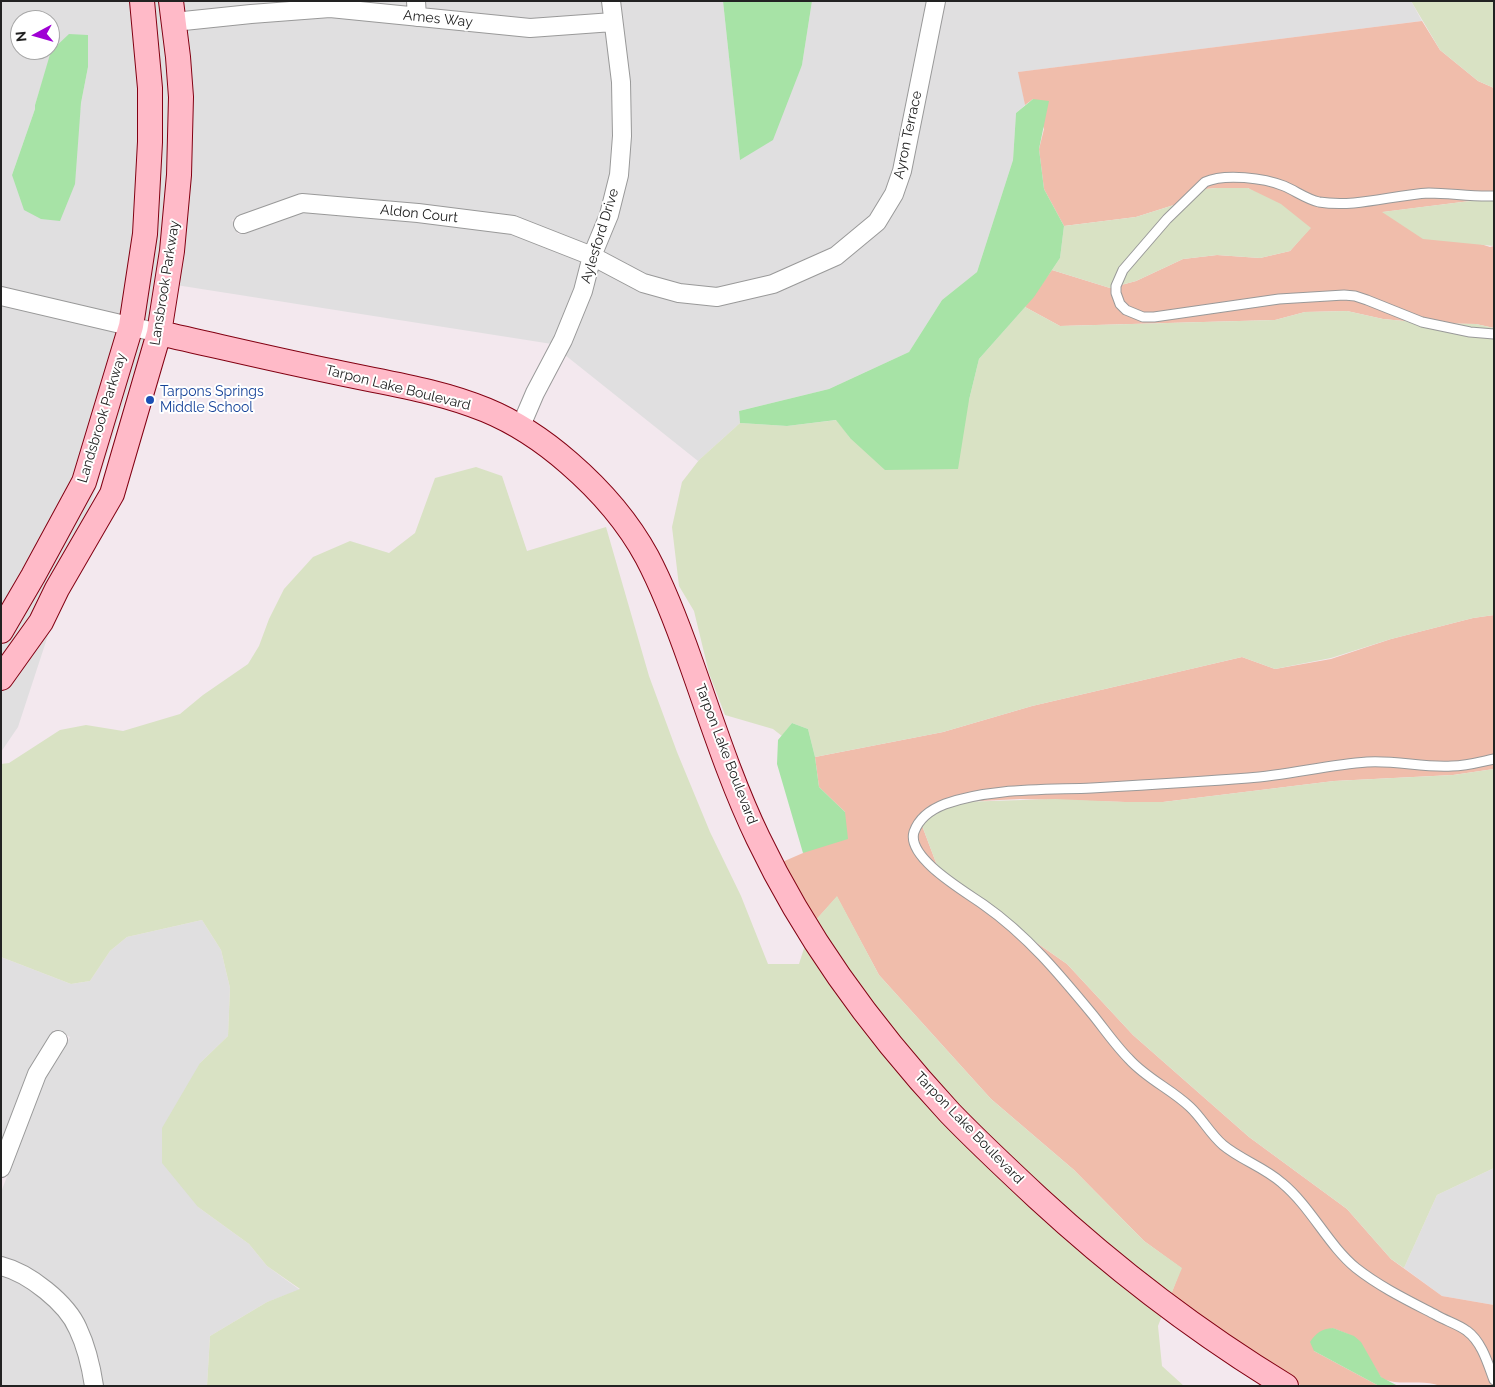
<!DOCTYPE html>
<style>
body{margin:0}
#map{position:relative;width:1495px;height:1387px;overflow:hidden;background:#f3e8ee;font-family:Raleway,sans-serif}
canvas{display:block}
.frame{position:absolute;inset:0;border:2px solid #222;pointer-events:none}
.north{position:absolute;left:10px;top:10px;width:50px;height:50px;box-sizing:border-box;background:#fff;border:1px solid #a7a7a7;border-radius:50%;rotate:264deg;font-size:14px;font-weight:700;line-height:20px;text-align:center;color:#222}
.north::after{content:'';display:block;margin:auto;width:18px;height:22px;background:#9f00d4;clip-path:polygon(50% 0,100% 100%,50% 72%,0 100%)}
</style>
<div id="map">
<canvas width="1495" height="1387"></canvas>
<div class="frame"></div>
<div class="north">N</div>
</div>
<script>
const ctx = document.querySelector('canvas').getContext('2d');
ctx.lineJoin = 'round';
function fillPath(path, color) {
  ctx.fillStyle = color;
  ctx.fill(path, 'evenodd');
}
function strokePath(path, color, width, dash) {
  ctx.strokeStyle = color;
  ctx.lineWidth = width;
  ctx.lineCap = dash ? 'butt' : 'round';
  ctx.setLineDash(dash || []);
  ctx.stroke(path);
}
function write(font, color, halo, rows, align = 'center') {
  ctx.font = font + ' Raleway,sans-serif';
  ctx.lineWidth = 4;
  ctx.setLineDash([]);
  ctx.textBaseline = 'middle';
  ctx.strokeStyle = halo;
  ctx.fillStyle = color;
  for (const [text, x, y, turn = 0] of rows) {
    ctx.save();
    ctx.translate(x, y);
    ctx.rotate((+turn || 0) * Math.PI / 180);
    ctx.textAlign = isNaN(turn) ? turn : align;
    if (halo) ctx.strokeText(text, 0, 0);
    ctx.fillText(text, 0, 0);
    ctx.restore();
  }
}
fillPath(new Path2D(`
 M1,1H133L141,88L139,198L123,316L1,288ZM20,20H50V50H20ZM52,51L88,67L81,103L77,139L12,175L35,109V105Z
 M151,1H162L170,58L168,214L149,322L140,320Z
 M180,1H321L182,14Z
 M336,1H407L408,8Z
 M425,1H602L604,15L530,20L425,9Z
 M620,1H723L740,159L802,65L812,1H927L894,170L886,191L870,217L831,249L770,277L717,289L681,286L647,275L604,253L617,216L628,176L631,136L630,81Z
 M945,1H1411L1422,21L1019,72L1025,105L1016,113L1013,160L977,272L942,300L909,352L829,389L739,411L740,423L698,461L565,355L591,294L598,268L719,304L775,292L883,228L902,198L911,172Z
 M330,16L409,24L410,25L605,30L613,83V136L610,174L600,213L587,245L299,195L232,220L238,234L303,211L417,221L511,233L582,261L574,289L552,344L176,285L183,29L251,22Z
 M1,304L120,332L75,479L1,615Z
 M137,336L145,338L83,528L49,586L1,664V647L16,625Z
 M53,620L18,727L1,752V693Z
 M202,920L221,950L230,988L228,1036L200,1063L198,1207L249,1244L267,1266L300,1290L267,1302L210,1336L207,1386H103L99,1359L86,1325L68,1300L38,1274L14,1261L1,1258V1192L46,1077L70,1037L54,1030L29,1072L1,1144V957L71,984L90,981L110,951L127,937Z
 M1494,1168V1305L1442,1296L1404,1268L1437,1195Z
 M1,1274L8,1276L28,1287L55,1311L70,1331L82,1362L85,1386H1Z`), '#e0dfe0');
fillPath(new Path2D(`
 M1422,21L1440,50L1478,81L1494,88V198L1383,212L1490,247L1494,246V328L1476,324L1425,323L1383,319L1347,311L1305,312L1275,320L1060,326L1025,307L1052,270L1110,288L1136,281L1183,259L1217,255L1260,258L1290,251L1310,228L1248,188H1217L1194,190L1177,204L1136,217L1064,226L1044,189L1039,149L1044,129L1033,99L1025,105L1018,72Z
 M1494,615V769L1453,775L1334,781L1163,802H1125L1020,799L959,802L918,815L941,876L1067,964L1133,1035L1249,1137L1347,1209L1391,1259L1442,1296L1494,1305V1386H1440C1422,1378 1403,1387 1383,1379C1379,1376 1377,1370 1374,1366C1359,1340 1361,1338 1332,1328L1314,1351L1379,1386H1302L1268,1366L1170,1297L1181,1268L1144,1241L1074,1170L991,1099L879,975L837,897L814,922L780,863L803,853L845,812L819,787L815,757L943,732L1032,706L1242,657L1275,669L1331,659L1391,639L1473,618Z`), '#f0bdab');
fillPath(new Path2D(`
 M1411,1H1494V88L1478,81L1440,50Z
 M1217,188H1248L1281,204L1311,228L1290,251L1260,258L1217,255L1183,259L1136,281L1110,288L1052,270L1060,258L1064,226L1136,217L1177,204L1194,190Z
 M1494,198V246L1423,239L1382,212Z
 M1025,307L1060,326L1275,320L1305,312L1347,311L1383,319L1425,323L1476,324L1494,328V615L1473,618L1391,639L1331,658L1275,669L1242,657L1032,706L943,732L815,757L808,729L792,723L782,736L773,729L725,715L709,673L694,611L679,586L672,527L682,482L699,460L740,423L787,426L837,420L850,438L969,400L979,359Z
 M476,467L502,476L527,551L606,527L649,676L677,752L710,832L741,896L768,964H799L806,942L852,1009L1163,1313L1158,1326L1162,1366L1184,1386H207L210,1336L267,1302L300,1289L267,1266L249,1244L198,1207L162,1163V1128L200,1063L228,1036L230,988L221,950L202,920L127,937L110,951L90,981L71,984L1,957V764L9,763L60,730L86,725L123,731L180,714L203,695L248,664L259,646L269,619L284,589L313,557L350,541L389,553L415,533L435,478Z
 M1494,769V1168L1437,1195L1404,1268L1391,1259L1347,1209L1249,1137L1133,1035L1067,964L941,876L918,815L959,802L1055,799L1125,802H1163L1334,781L1453,775Z
 M837,896L879,975L991,1099L1074,1170L1144,1241L1182,1268L1170,1297L1077,1222L958,1109L866,1000L814,922Z`), '#d9e2c4');
fillPath(new Path2D(`
 M723,1H812L802,65L773,140L740,160Z
 M69,34L88,35V67L81,103L75,184L60,221L41,219L24,210L12,175L35,109V105L51,51Z
 M1033,99L1049,101L1039,149L1044,189L1064,226L1060,258L1034,297L979,359L969,400L958,469L885,470L850,438L836,420L787,426L740,423L739,411L829,389L909,352L942,300L977,272L1013,160L1016,113Z
 M792,723L808,729L815,757L819,787L845,812L848,839L803,853L777,764L778,740Z
 M1333,1328L1354,1336L1361,1342L1381,1377L1398,1386H1379L1314,1351L1310,1342C1316,1333 1321,1329 1333,1328Z`), '#a7e3a6');
const lane = new Path2D(`
 M1494,196C1472,197 1450,193 1429,193C1392,195 1356,208 1319,202C1306,199 1296,191 1284,186C1264,178 1225,173 1205,182L1167,219L1123,270L1116,286V293L1120,304L1126,310L1143,317H1154L1279,299L1344,295L1355,296L1367,300L1422,322L1470,332L1494,334
 M1494,759C1480,762 1466,766 1452,766C1424,768 1396,760 1367,762C1327,765 1288,775 1248,778C1196,782 1144,785 1092,788C1045,790 989,788 945,804C932,809 919,818 914,832C906,858 966,892 984,905C1027,935 1060,975 1093,1015C1105,1030 1116,1046 1129,1059C1147,1079 1171,1089 1190,1107C1202,1118 1210,1134 1223,1145C1241,1160 1264,1167 1282,1183C1311,1207 1328,1245 1356,1268C1380,1287 1409,1301 1436,1315C1446,1321 1458,1324 1467,1331C1482,1342 1488,1364 1494,1380`);
const street = new Path2D(`
 M416,1L417,17
 M174,22L251,14L330,8L530,28L613,22
 M243,224L302,203L418,213L513,225L592,256L643,283L679,293L717,297L773,284L836,256L877,222L894,194L902,171L936,1
 M1,296L159,333
 M520,428L535,393L563,340L583,291L592,256L609,215L619,175L622,136L621,82L611,1
 M1,1168L37,1074L58,1040
 M1,1266C29,1273 67,1303 78,1329C87,1348 91,1366 94,1386`);
const secondary = new Path2D(`
 M159,333C218,346 276,360 335,372C385,383 438,390 486,410C515,422 545,442 569,463C599,489 628,522 647,557C665,591 678,626 691,663C712,722 731,782 758,838C806,939 874,1031 950,1113C978,1142 1008,1170 1038,1198C1114,1268 1197,1332 1286,1386
 M1,631L33,576L84,482L131,326L145,234L150,142V88L142,1
 M1,678L41,622L57,589L112,494L159,333L172,251L179,175L181,97L178,57L171,1`);
strokePath(lane, '#999', 11);
strokePath(street, '#999', 20);
strokePath(secondary, '#820012', 26);
strokePath(lane, '#fff', 9);
strokePath(street, '#fff', 18);
strokePath(secondary, '#ffbac8', 24);
for (const [x, y, r, color] of [
 [150,400,5,"#1a4fb4"]
]) {
  const dot = new Path2D();
  dot.arc(x, y, r, 0, 2 * Math.PI);
  ctx.fillStyle = color;
  ctx.fill(dot);
  strokePath(dot, '#fff', 2);
}
write('14px', '#222', '#fff', [
 ["Ames Way",438,19,6],
 ["Ayron Terrace",908,135,-78],
 ["Aldon Court",419,214,6],
 ["Aylesford Drive",600,236,-73],
 ["Lansbrook Parkway",165,283,-81],
 ["Tarpon Lake Boulevard",398,388,14],
 ["Landsbrook Parkway",102,418,-73],
 ["Tarpon Lake Boulevard",726,754,69],
 ["Tarpon Lake Boulevard",969,1128,46]
]);
write('14px', '#164399', '#fff', [
 ["Tarpons Springs",160,392],
 ["Middle School",160,408]
], 'left');
</script>
